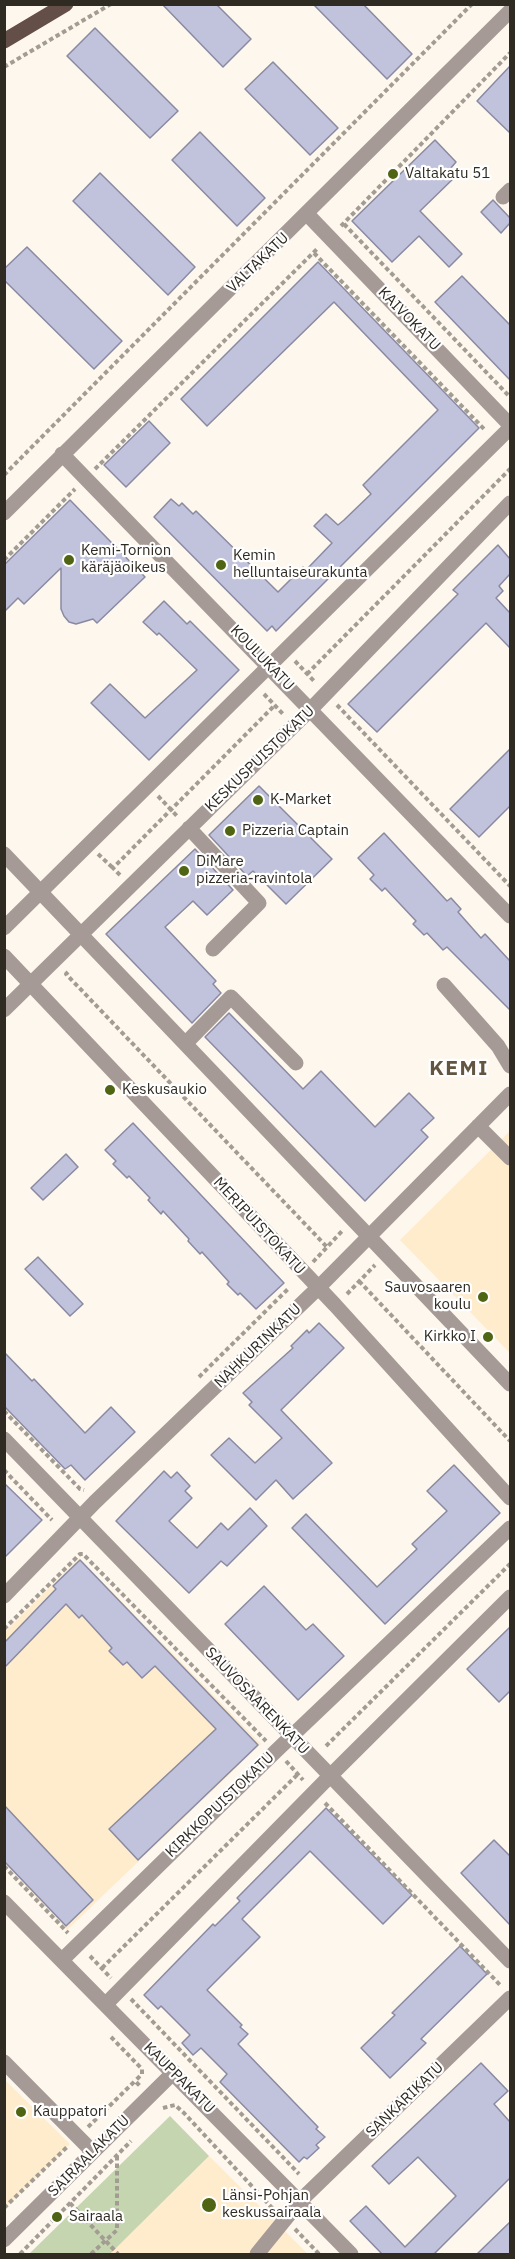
<!DOCTYPE html>
<meta charset="utf-8">
<style>
body{margin:0}
#map{position:relative;width:515px;height:2259px;overflow:hidden;background:#fdf7ee;font-family:"IBM Plex Sans",sans-serif}
canvas{display:block}
.frame{position:absolute;inset:0;border:6px solid #302b22;pointer-events:none}
</style>
<div id="map">
<canvas width="515" height="2259"></canvas>
<div class="frame"></div>
</div>
<script>
const ctx = document.querySelector('canvas').getContext('2d');
ctx.lineJoin = 'round';
function fillPath(path, color) {
  ctx.fillStyle = color;
  ctx.fill(path, 'evenodd');
}
function strokePath(path, color, width, dash) {
  ctx.strokeStyle = color;
  ctx.lineWidth = width;
  ctx.lineCap = dash ? 'butt' : 'round';
  ctx.setLineDash(dash || []);
  ctx.stroke(path);
}
function write(font, color, halo, rows, align = 'center') {
  ctx.font = font + ' "IBM Plex Sans",sans-serif';
  ctx.lineWidth = 4.5;
  ctx.setLineDash([]);
  ctx.textBaseline = 'middle';
  ctx.strokeStyle = halo;
  ctx.fillStyle = color;
  for (const [text, x, y, turn = 0] of rows) {
    ctx.save();
    ctx.translate(x, y);
    ctx.rotate((+turn || 0) * Math.PI / 180);
    ctx.textAlign = isNaN(turn) ? turn : align;
    if (halo) ctx.strokeText(text, 0, 0);
    ctx.fillText(text, 0, 0);
    ctx.restore();
  }
}
fillPath(new Path2D(`
 M510,1131V1353L400,1240Z
 M79,1558L261,1744L67,1930L5,1864V1632Z
 M5,2080L70,2144L5,2208Z
 M209,2156L308,2254H110Z`), '#feeccd');
fillPath(new Path2D(`
 M170,2116L209,2156L110,2254H29Z`), '#c5d5af');
const building = new Path2D(`
 M162,4H216L251,39L223,67Z
 M313,4H363L412,54L387,79Z
 M95,28L178,111L150,138L67,56Z
 M273,62L338,128L310,155L245,89Z
 M510,66V133L477,101Z
 M200,132L265,198L237,226L172,160Z
 M435,140L456,162L450,169L456,176L420,211L462,254L449,267L419,236L392,262L352,221Z
 M100,173L195,267L168,295L73,201Z
 M493,200L510,218V223L501,233L481,212Z
 M27,247L122,341L94,369L4,280V269Z
 M318,262L479,428L276,631L272,626L267,631L154,517L171,499L179,506L182,503L193,514L196,511L278,592L303,567L306,570L332,543L314,526L326,514L338,525L344,520L371,494L363,485L438,410L334,302L207,426L181,399Z
 M462,276L510,325V380L435,302Z
 M149,421L170,443L126,487L104,465Z
 M70,500L145,577L97,623L93,619L76,624L69,622L64,616L61,609V568L24,604L18,598L4,612V565Z
 M498,545L510,559V574L499,586L503,591L496,598L510,613V648L486,623L377,732L348,704L458,594L453,590Z
 M164,601L187,624L190,621L239,670L149,760L91,703L110,684L145,718L197,670L159,633L157,635L143,622Z
 M510,749V806L479,837L450,809Z
 M259,786L332,859L286,904L253,871L247,876L209,835Z
 M384,833L447,901L451,898L461,909L458,912L481,938L485,934L510,961V1010L447,947L443,950L427,933L424,935L413,924L416,921L385,888L382,891L370,879L374,875L358,858Z
 M195,849L233,890L207,915L193,901L165,927L216,981L213,984L221,993L192,1023L106,934Z
 M229,1013L303,1089L321,1071L375,1127L409,1093L434,1118L421,1130L428,1137L365,1201L205,1037Z
 M133,1123L284,1283L256,1309L240,1293L238,1295L227,1284L229,1282L202,1252L200,1254L188,1241L189,1239L163,1211L161,1214L148,1200L150,1198L129,1176L127,1178L113,1164L116,1161L105,1150Z
 M66,1154L78,1167L43,1200L31,1188Z
 M38,1257L83,1304L70,1316L25,1269Z
 M319,1323L344,1348L281,1410L332,1463L293,1499L276,1480L256,1500L211,1455L229,1438L255,1463L282,1438L249,1405L252,1402L243,1393L293,1348L291,1346L307,1330L309,1333Z
 M4,1352L32,1381L34,1379L85,1433L111,1407L135,1432L85,1480L71,1465L65,1469L4,1406Z
 M454,1465L500,1513L385,1624L292,1528L306,1514L377,1587L417,1549L412,1544L447,1511L427,1491Z
 M164,1471L171,1478L177,1472L190,1486L185,1491L192,1498L169,1521L197,1548L221,1523L228,1530L250,1508L267,1526L227,1566L221,1561L189,1593L116,1521Z
 M4,1483L42,1520L4,1558Z
 M80,1560L258,1745L138,1860L109,1829L216,1729L155,1666L142,1678L127,1662L123,1665L109,1651L112,1648L82,1615L79,1618L66,1604L4,1668V1643L56,1589L53,1586Z
 M264,1586L306,1630L313,1624L344,1656L298,1700L225,1624Z
 M510,1627V1691L499,1702L467,1669Z
 M4,1805L93,1900L66,1926L4,1861Z
 M326,1808L412,1895L383,1924L310,1851L242,1919L260,1937L207,1990L242,2025L240,2027L248,2034L238,2044L318,2127L316,2129L325,2137L316,2145L319,2148L307,2159L304,2157L299,2162L220,2082L227,2074L201,2048L193,2055L182,2043L190,2035L161,2006L158,2009L144,1995L213,1924L215,1926L240,1901L237,1898Z
 M494,1840L510,1856V1925L461,1873Z
 M460,1946L487,1974L421,2039L426,2043L390,2078L361,2048L395,2015L392,2013Z
 M481,2063L508,2091L494,2104L510,2122V2178L434,2254H382L350,2221L366,2206L405,2247L456,2196L418,2157L389,2184L372,2166Z
 M510,2222V2254H477Z`);
fillPath(building, '#c1c3dc');
strokePath(building, '#898aa1', 1.5);
strokePath(new Path2D(`
 M4,67L111,4
 M344,224L510,397
 M341,226L510,53
 M314,253L484,429
 M95,469L318,248
 M4,475L472,4
 M4,560L75,489
 M295,661L315,682
 M307,674L510,469
 M264,694L283,714
 M337,705L510,886
 M158,796L178,817
 M98,854L113,868
 M120,875L113,868L275,705
 M68,972L66,974L327,1247
 M313,1262L343,1230
 M359,1281L510,1441
 M347,1294L375,1265
 M199,1377L289,1288
 M4,1411L80,1489L84,1490
 M4,1470L52,1520
 M4,1629L80,1554H83L266,1741
 M326,1746L510,1564
 M286,1761L303,1780
 M325,1803L501,1986
 M4,1866L68,1933
 M90,1956L111,1978
 M102,1968L298,1774
 M131,1999L299,2174
 M111,2037L142,2069V2074L135,2081
 M163,2108L175,2105L184,2113L274,2210
 M88,2127L135,2081L140,2086
 M70,2203L118,2254
 M4,2208L67,2147
 M295,2229L319,2254
 M20,2254L131,2141
 M91,2254L117,2230V2155`), '#a29c93', 4, [4.5, 3]);
strokePath(new Path2D(`
 M503,197L510,190
 M307,214L510,425
 M62,454L510,916
 M4,513L510,11
 M189,828L259,903L213,949
 M4,854L510,1384
 M4,928L510,428
 M4,956L335,1305L510,1498
 M444,985L498,1046L510,1066
 M4,1010L311,709L510,503
 M186,1043L231,997L296,1063
 M478,1126L510,1158
 M4,1439L510,1961
 M4,1596L95,1502L318,1288L510,1094
 M4,1902L351,2254
 M62,1960L276,1751L510,1528
 M106,2004L330,1776L510,1597
 M4,2062L93,2152
 M4,2240L174,2072
 M257,2254L300,2201L510,1998`), '#a69a96', 15);
strokePath(new Path2D(`
 M4,41L66,4`), '#634e48', 15);
for (const [x, y, r, color] of [
 [393,174,6,"#4f6513"],
 [69,560,6,"#4f6513"],
 [221,565,6,"#4f6513"],
 [258,800,6,"#4f6513"],
 [230,831,6,"#4f6513"],
 [184,871,6,"#4f6513"],
 [110,1090,6,"#4f6513"],
 [483,1297,6,"#4f6513"],
 [488,1337,6,"#4f6513"],
 [21,2112,6,"#4f6513"],
 [209,2205,8,"#4f6513"],
 [57,2217,6,"#4f6513"]
]) {
  const dot = new Path2D();
  dot.arc(x, y, r, 0, 2 * Math.PI);
  ctx.fillStyle = color;
  ctx.fill(dot);
  strokePath(dot, '#fff', 2);
}
write('15px', '#302b22', '#fff', [
 ["Valtakatu 51",405,174],
 ["Kemi-Tornion",81,551],
 ["käräjäoikeus",81,568],
 ["Kemin",233,556],
 ["helluntaiseurakunta",233,573],
 ["K-Market",270,800],
 ["Pizzeria Captain",242,831],
 ["DiMare",196,862],
 ["pizzeria-ravintola",196,879],
 ["Keskusaukio",122,1090],
 ["Sauvosaaren",471,1288,"right"],
 ["koulu",471,1305,"right"],
 ["Kirkko I",476,1337,"right"],
 ["Kauppatori",33,2112],
 ["Länsi-Pohjan",222,2196],
 ["keskussairaala",222,2213],
 ["Sairaala",69,2217]
], 'left');
write('15px', '#302b22', '#fff', [
 ["VALTAKATU",258,263,-44],
 ["KAIVOKATU",409,319,46],
 ["KOULUKATU",262,658,46],
 ["KESKUSPUISTOKATU",260,759,-44],
 ["MERIPUISTOKATU",259,1226,47],
 ["NAHKURINKATU",258,1346,-44],
 ["SAUVOSAARENKATU",257,1701,46],
 ["KIRKKOPUISTOKATU",220,1805,-44],
 ["KAUPPAKATU",179,2078,45],
 ["SANKARIKATU",405,2100,-44],
 ["SAIRAALAKATU",89,2156,-45]
]);
ctx.letterSpacing = '1.5px';
write('bold 21px', '#625642', '#fff', [
 ["KEMI",459,1069]
]);
ctx.letterSpacing = '0px';
</script>
